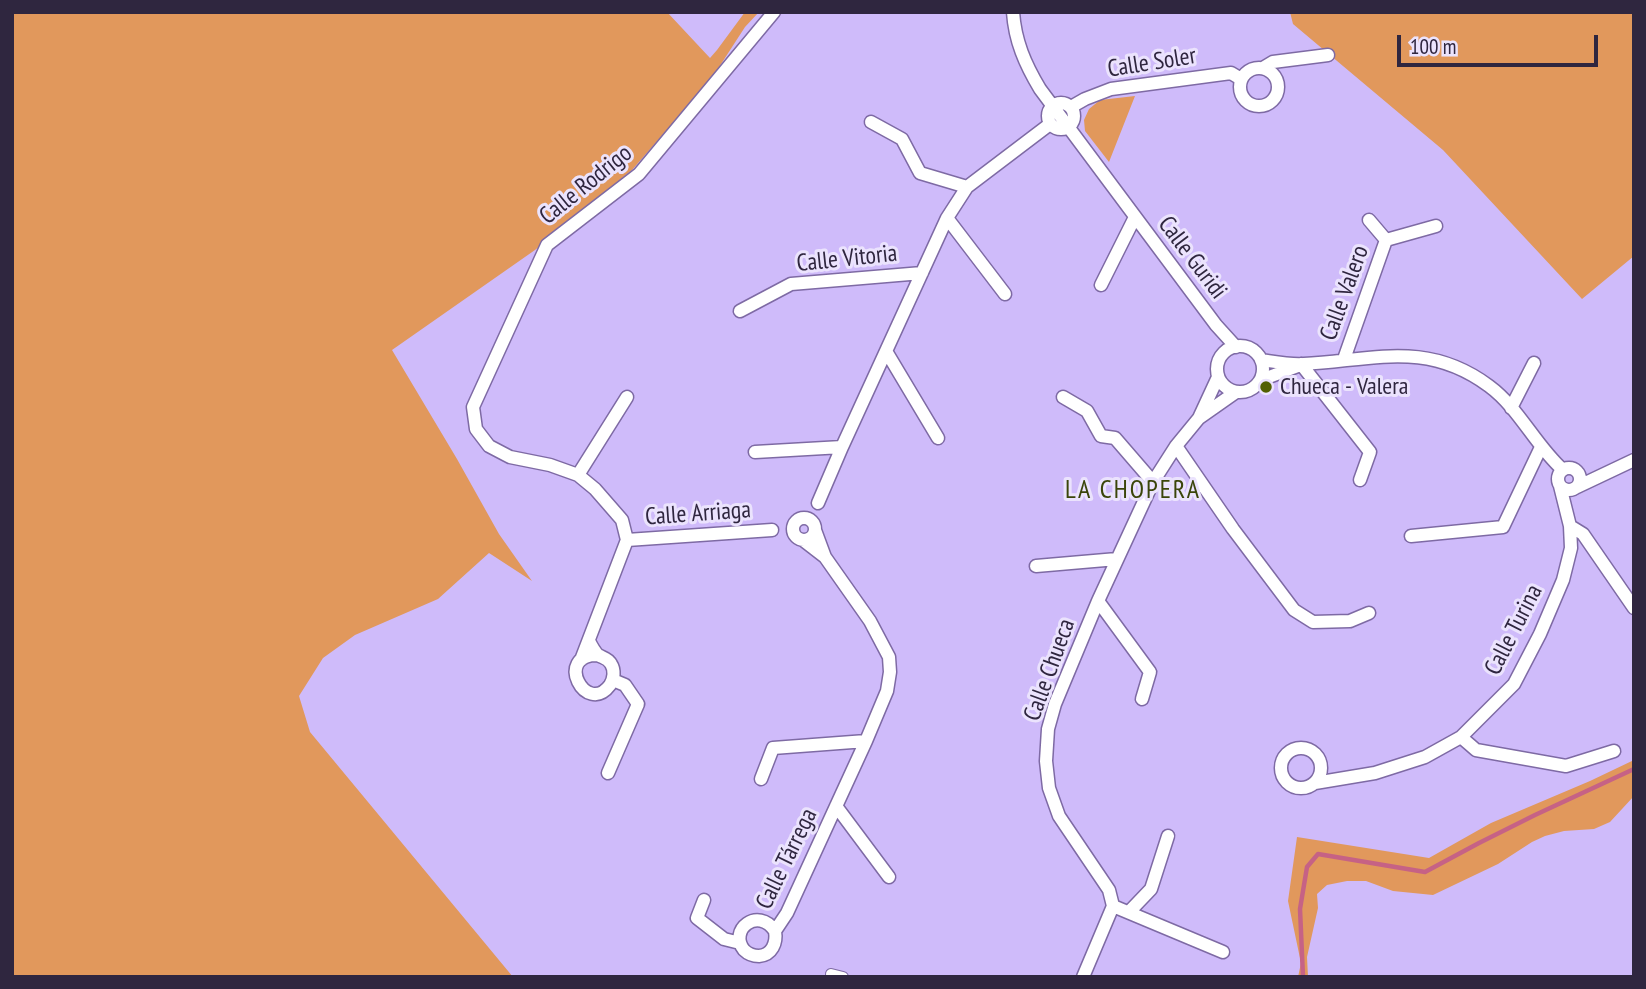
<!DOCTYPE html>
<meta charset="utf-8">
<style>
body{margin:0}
#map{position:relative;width:1646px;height:989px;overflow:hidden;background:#cfbbfa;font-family:"PT Sans Narrow",sans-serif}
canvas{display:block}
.frame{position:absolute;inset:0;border:14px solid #2f263f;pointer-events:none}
.scale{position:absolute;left:1397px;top:35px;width:201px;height:32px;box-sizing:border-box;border:4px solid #2f263f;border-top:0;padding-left:9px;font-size:21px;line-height:24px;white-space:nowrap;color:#2f263f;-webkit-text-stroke:5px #ebe3fd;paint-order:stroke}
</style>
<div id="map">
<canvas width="1646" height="989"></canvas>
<div class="frame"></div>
<div class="scale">100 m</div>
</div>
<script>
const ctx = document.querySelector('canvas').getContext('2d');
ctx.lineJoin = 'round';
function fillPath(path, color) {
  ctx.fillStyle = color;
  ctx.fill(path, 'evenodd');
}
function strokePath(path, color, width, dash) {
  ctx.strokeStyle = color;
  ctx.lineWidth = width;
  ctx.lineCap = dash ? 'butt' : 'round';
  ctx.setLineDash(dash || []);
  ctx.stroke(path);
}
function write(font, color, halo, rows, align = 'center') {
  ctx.font = font + ' "PT Sans Narrow",sans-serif';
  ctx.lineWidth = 6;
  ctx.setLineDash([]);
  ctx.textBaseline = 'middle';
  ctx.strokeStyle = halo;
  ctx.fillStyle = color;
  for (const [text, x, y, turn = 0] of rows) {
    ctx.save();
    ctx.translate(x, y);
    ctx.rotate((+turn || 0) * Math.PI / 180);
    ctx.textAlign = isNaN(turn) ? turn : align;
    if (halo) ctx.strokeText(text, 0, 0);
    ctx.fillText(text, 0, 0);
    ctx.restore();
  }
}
fillPath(new Path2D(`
 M12,12H667L710,58L717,50L745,12H759L745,27L712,78L632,170L535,250L392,350L457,459L499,534L532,581L489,553L438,599L355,635L323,658L299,696L310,732L513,977H12Z
 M1290,12H1634V256L1582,299L1443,150L1293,24Z
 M1135,96L1109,162L1085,131L1084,120L1089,109L1100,100Z
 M1634,760V796L1610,822L1594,829L1564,831L1545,836L1532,842L1498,864L1433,895L1393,891L1366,881H1347L1327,885L1317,894L1318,908L1307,957L1308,977H1298L1301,963L1288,901L1297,837L1429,858L1491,823L1590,781Z`), '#e1985c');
strokePath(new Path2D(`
 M1303,977L1300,909L1307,867L1318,854L1425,872L1479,843L1535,815L1634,769`), '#c66285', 4.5);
const pedestrian = new Path2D(`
 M831,974L843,977`);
const minor = new Path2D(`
 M1013,12C1015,41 1025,64 1040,89L1216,325L1236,347
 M1240 87a19 19 0 1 1 38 0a19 19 0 1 1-38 0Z
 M1263,68L1273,62L1328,55
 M1048 116a13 13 0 1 1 26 0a13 13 0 1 1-26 0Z
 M1071,107L1085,99L1111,89L1231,73L1241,79
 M871,122L902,139L920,173L967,187
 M947,218L1005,294
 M1369,220L1386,240
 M1101,285L1135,217
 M740,311L791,284L922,273
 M1217 369a23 23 0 1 1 46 0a23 23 0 1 1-46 0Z
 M886,351L938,438
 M1344,359L1386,240L1436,226
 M1261,360C1275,362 1290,365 1304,364C1374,360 1427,340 1489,386C1519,408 1535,445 1563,470
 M1301,364L1370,452L1360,480
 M1218,377L1199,418L1176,446L1153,482L1098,601L1055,704L1048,729L1046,761L1049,788L1059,816L1109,890L1113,906L1223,952
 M1261,380L1298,366
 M1063,397L1087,411L1101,436L1115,438L1153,482
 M1511,408L1534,363
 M1199,418L1236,392
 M1176,446L1233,529L1294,610L1313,622L1350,621L1369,613
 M755,452L842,447
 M1558 479a11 11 0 1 1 22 0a11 11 0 1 1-22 0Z
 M578,475L627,397
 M1577,487L1634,460
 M818,503L842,447L947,218L967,187L1050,124
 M793 529a11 11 0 1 1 22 0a11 11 0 1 1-22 0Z
 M1570,526L1583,534L1634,608
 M1411,536L1503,527L1541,447
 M627,540L772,530
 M803,540L825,557L815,530
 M1036,566L1117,559
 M1098,601L1150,672L1142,699
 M589,641C591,645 595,652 598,655C603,658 608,658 611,664C615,670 614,679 610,685C586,717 553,654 598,655
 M581,660L627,540L622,520L595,489L578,475L550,465L510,457L489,446L476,429L473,407L547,245L639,174L774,12
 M1461,737L1476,750L1566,766L1614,751
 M1281 768a20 20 0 1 1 40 0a20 20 0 1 1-40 0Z
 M608,773L638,704L625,685L613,680
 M761,779L773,748L866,741
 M1315,783L1375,773L1425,757L1461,737L1514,684L1540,634L1563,580L1571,548L1570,526L1560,486
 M836,806L889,877
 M704,900L697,918L724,939L740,943
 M1129,912L1151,889L1168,836
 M775,931C758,906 728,930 744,950C748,954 753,956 759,956C772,955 777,943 775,931L787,913L866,741L887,691L890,672L889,657L870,621L825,557
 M1083,977L1113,906`);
strokePath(pedestrian, '#7e6aa4', 12);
strokePath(minor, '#7e6aa4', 15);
strokePath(pedestrian, '#fff', 10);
strokePath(minor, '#fff', 12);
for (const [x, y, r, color] of [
 [1266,387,7,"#526002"]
]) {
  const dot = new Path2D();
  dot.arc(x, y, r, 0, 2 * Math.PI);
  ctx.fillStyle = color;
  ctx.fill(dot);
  strokePath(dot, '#ebe3fd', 2.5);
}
write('24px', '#2f263f', '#ebe3fd', [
 ["Calle Soler",1152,63,-9],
 ["Calle Rodrigo",586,185,-39],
 ["Calle Guridi",1192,258,53],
 ["Calle Vitoria",847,259,-6],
 ["Calle Valero",1345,293,-70],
 ["Calle Arriaga",698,514,-4],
 ["Calle Turina",1514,630,-63],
 ["Calle Chueca",1050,670,-70],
 ["Calle Tárrega",787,859,-64]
]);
write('24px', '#2f263f', '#ebe3fd', [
 ["Chueca - Valera",1280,387]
], 'left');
ctx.letterSpacing = '2px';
write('26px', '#3b450a', '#ebe3fd', [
 ["LA CHOPERA",1133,491]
]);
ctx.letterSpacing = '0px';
</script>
